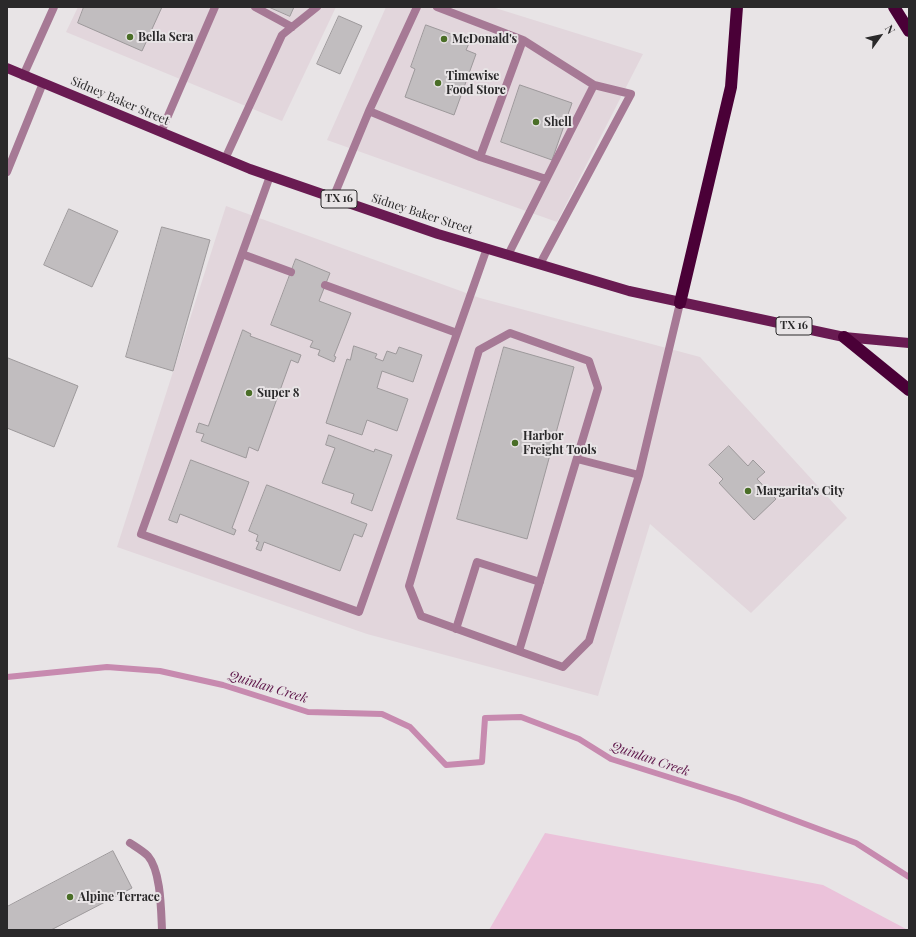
<!DOCTYPE html>
<style>
body{margin:0}
#map{position:relative;width:916px;height:937px;overflow:hidden;background:#e8e4e6;font-family:"Playfair Display",serif}
canvas{display:block}
.frame{position:absolute;inset:0;border:8px solid #2a292a;pointer-events:none}
.north{position:absolute;left:860px;top:16px;width:40px;height:40px;-webkit-text-stroke:3px #e8e4e6;paint-order:stroke;rotate:57deg;font-size:11px;font-weight:700;line-height:16px;text-align:center;color:#2a292a}
.north::after{content:'';display:block;margin:auto;width:14px;height:18px;background:#2a292a;clip-path:polygon(50% 0,100% 100%,50% 72%,0 100%)}
</style>
<div id="map">
<canvas width="916" height="937"></canvas>
<div class="frame"></div>
<div class="north">N</div>
</div>
<script>
const ctx = document.querySelector('canvas').getContext('2d');
ctx.lineJoin = 'round';
function fillPath(path, color) {
  ctx.fillStyle = color;
  ctx.fill(path, 'evenodd');
}
function strokePath(path, color, width, dash) {
  ctx.strokeStyle = color;
  ctx.lineWidth = width;
  ctx.lineCap = dash ? 'butt' : 'round';
  ctx.setLineDash(dash || []);
  ctx.stroke(path);
}
function write(font, color, halo, rows, align = 'center') {
  ctx.font = font + ' "Playfair Display",serif';
  ctx.lineWidth = 4;
  ctx.setLineDash([]);
  ctx.textBaseline = 'middle';
  ctx.strokeStyle = halo;
  ctx.fillStyle = color;
  for (const [text, x, y, turn = 0] of rows) {
    ctx.save();
    ctx.translate(x, y);
    ctx.rotate((+turn || 0) * Math.PI / 180);
    ctx.textAlign = isNaN(turn) ? turn : align;
    if (halo) ctx.strokeText(text, 0, 0);
    ctx.fillText(text, 0, 0);
    ctx.restore();
  }
}
fillPath(new Path2D(`
 M78,7H336L282,121L66,32Z
 M386,7H492L643,54L557,222L327,140Z
 M226,206L480,298L700,357L847,518L751,613L650,524L598,696L367,634L117,547Z`), '#e2d6dc');
fillPath(new Path2D(`
 M545,833L823,885L908,930H489Z`), '#ebc2da');
strokePath(new Path2D(`
 M7,677L107,667L160,671L223,685L308,712L382,714L410,727L446,765L482,762L485,718L521,717L579,739L611,759L738,799L856,843L909,877`), '#c78aaf', 6);
const building = new Path2D(`
 M84,7H162L142,51L78,23Z
 M269,7H294L290,16Z
 M339,16L362,26L340,74L317,64Z
 M426,25L470,41L466,50L476,54L454,115L405,97L415,69L411,67Z
 M520,85L572,103L552,160L501,142Z
 M69,209L118,231L92,287L44,265Z
 M162,227L210,240L173,371L126,357Z
 M296,259L330,273L319,301L351,313L334,356L336,357L334,362L318,355L320,350L310,347L313,341L271,325Z
 M243,330L251,334L250,336L301,355L298,363L291,360L258,451L249,447L246,458L201,441L204,434L196,432L199,423L208,426Z
 M354,346L377,354L375,358L383,361L387,351L396,354L399,347L422,355L413,382L382,371L377,388L408,399L397,431L367,420L362,435L326,423L347,359L350,360Z
 M504,347L574,367L527,539L457,519Z
 M8,358L78,386L54,447L7,428V361Z
 M329,435L374,452L375,449L392,455L372,511L351,503L354,494L322,483L335,448L326,445Z
 M729,446L748,466L753,460L765,472L757,479L776,499L754,520L719,483L723,479L709,465Z
 M191,460L249,482L232,528L236,530L234,535L180,514L177,523L169,520Z
 M267,485L367,524L362,537L354,534L340,571L264,542L261,551L256,549L259,542L256,541L258,535L249,531Z
 M113,851L132,888L51,930H7V907Z`);
fillPath(building, '#c1bdbf');
strokePath(building, '#9d999b', 1);
strokePath(new Path2D(`
 M255,7L292,27
 M437,7L523,40L594,85L631,94L540,264
 M23,76L54,7
 M369,111L480,157L546,179
 M161,132L215,7
 M480,157L523,40
 M225,159L282,35L317,7
 M270,176L141,534L359,612L487,248
 M333,198L369,111L417,7
 M242,254L291,272
 M508,255L594,85
 M325,285L457,333
 M577,459L639,475
 M456,629L477,562L540,582
 M519,651L598,388L589,361L510,333L479,350L409,586L421,616L563,667L589,641L639,475L680,303
 M130,843C136,847 143,851 148,856C161,871 161,910 162,930`), '#a67995', 8);
strokePath(new Path2D(`
 M7,172L43,83`), '#a67995', 8);
strokePath(new Path2D(`
 M7,68L250,169L438,234L629,291L844,337L909,343`), '#691b52', 10);
strokePath(new Path2D(`
 M894,7L909,31
 M680,303L731,87L737,7
 M844,337L909,390`), '#4a0037', 12);
for (const [x, y, r, color] of [
 [130,37,4,"#4a6e27"],
 [444,39,4,"#4a6e27"],
 [438,83,4,"#4a6e27"],
 [536,122,4,"#4a6e27"],
 [249,393,4,"#4a6e27"],
 [515,443,4,"#4a6e27"],
 [748,491,4,"#4a6e27"],
 [70,897,4,"#4a6e27"]
]) {
  const dot = new Path2D();
  dot.arc(x, y, r, 0, 2 * Math.PI);
  ctx.fillStyle = color;
  ctx.fill(dot);
  strokePath(dot, '#e8e4e6', 1.5);
}
for (const [x, y, w] of [
 [339,199,36],
 [794,326,36]
]) {
  const box = new Path2D();
  box.roundRect(x - w / 2, y - 9, w, 18, 3);
  ctx.fillStyle = '#e8e4e6';
  ctx.fill(box);
  strokePath(box, '#2a292a', 1);
}
write('bold 11px', '#2a292a', null, [
 ["TX 16",339,199],
 ["TX 16",794,326]
]);
write('bold 12px', '#2a292a', '#e8e4e6', [
 ["Bella Sera",138,37],
 ["McDonald's",452,39],
 ["Timewise",446,76],
 ["Food Store",446,90],
 ["Shell",544,122],
 ["Super 8",257,393],
 ["Harbor",523,436],
 ["Freight Tools",523,450],
 ["Margarita's City",756,491],
 ["Alpine Terrace",78,897]
], 'left');
write('12px', '#2a292a', '#e8e4e6', [
 ["Sidney Baker Street",120,101,23],
 ["Sidney Baker Street",422,214,18]
]);
write('italic 13px', '#5c1347', '#e8e4e6', [
 ["Quinlan Creek",268,687,17],
 ["Quinlan Creek",650,759,19]
]);
</script>
